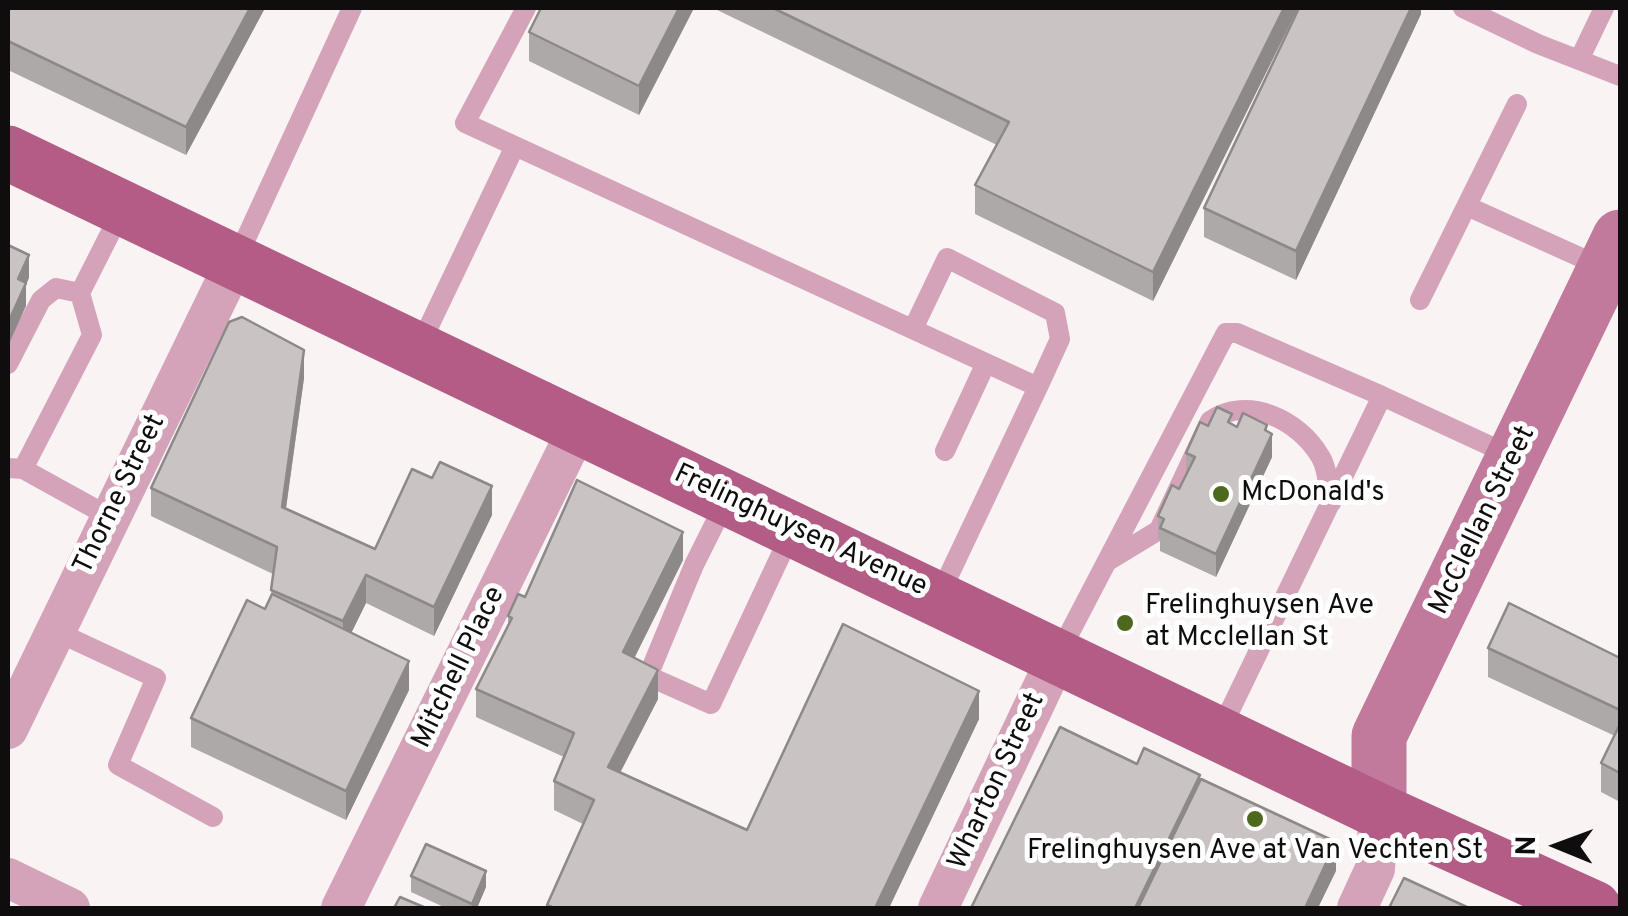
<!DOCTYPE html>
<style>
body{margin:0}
#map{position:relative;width:1628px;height:916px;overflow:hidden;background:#f9f3f4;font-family:Overpass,sans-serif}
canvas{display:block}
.frame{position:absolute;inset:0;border:10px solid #0f0d0d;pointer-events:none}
.north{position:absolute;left:1508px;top:796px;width:100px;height:100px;-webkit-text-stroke:8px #fff;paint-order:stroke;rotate:271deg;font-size:28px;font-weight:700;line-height:40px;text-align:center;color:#0f0d0d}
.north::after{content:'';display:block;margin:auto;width:35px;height:45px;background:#0f0d0d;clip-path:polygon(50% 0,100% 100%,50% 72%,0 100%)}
</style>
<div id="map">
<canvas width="1628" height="916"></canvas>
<div class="frame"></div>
<div class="north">N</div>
</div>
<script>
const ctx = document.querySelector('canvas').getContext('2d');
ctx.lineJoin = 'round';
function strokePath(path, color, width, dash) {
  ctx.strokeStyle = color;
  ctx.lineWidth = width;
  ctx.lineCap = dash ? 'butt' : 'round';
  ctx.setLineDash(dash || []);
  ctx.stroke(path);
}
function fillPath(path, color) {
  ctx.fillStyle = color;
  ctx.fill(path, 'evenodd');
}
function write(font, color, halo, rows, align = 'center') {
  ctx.font = font + ' Overpass,sans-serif';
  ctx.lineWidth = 10;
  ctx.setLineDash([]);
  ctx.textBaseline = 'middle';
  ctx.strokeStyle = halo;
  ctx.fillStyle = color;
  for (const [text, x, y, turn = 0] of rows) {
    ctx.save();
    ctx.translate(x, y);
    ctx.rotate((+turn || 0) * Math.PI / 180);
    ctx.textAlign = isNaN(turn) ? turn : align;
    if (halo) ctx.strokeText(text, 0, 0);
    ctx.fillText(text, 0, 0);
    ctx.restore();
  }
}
strokePath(new Path2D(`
 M526,8L465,123L1038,387L939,596
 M1463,8L1538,44L1620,76
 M1579,60L1604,8
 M1469,207L1604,268
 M236,260L352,8
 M1420,300L1517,104
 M913,329L947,258L1055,313L1060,339L1038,387
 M419,347L515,146
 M8,364L41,300L56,288L80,293
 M1382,396L1512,456
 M945,451L986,363
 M8,468L23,469L110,517
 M23,469L92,335L80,293L122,210
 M727,499L694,565L648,676L711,704L793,529
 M1108,561L1159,530L1210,421C1247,395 1298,419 1320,456C1328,468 1328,488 1331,503
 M55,631L156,678L118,765L213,817
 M1058,655L1226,333H1237L1382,396L1220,731`), '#d4a3b9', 20);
strokePath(new Path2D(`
 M8,729L235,262
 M8,878L70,908
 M341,908L578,428
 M938,908L1058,655
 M1357,908L1375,869L1379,811`), '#d4a3b9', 40);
strokePath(new Path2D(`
 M1379,811V736L1620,237`), '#c17a9b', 55);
strokePath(new Path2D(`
 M8,153L1379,811L1594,908`), '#b25c86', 55);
fillPath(new Path2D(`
 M8,8H265L186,155L8,70Z
 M694,8L639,115L529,61V32Z
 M713,8H1298L1153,301L975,214V185L997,145Z
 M1421,8V14L1296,280L1204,237V208Z
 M304,378L286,509L375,549L492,515L434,636L366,603L351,633L409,690L346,820L191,747V718L265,609L271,596L273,574L151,516V488Z
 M1232,424L1237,427L1267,431L1272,457L1216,577L1160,551V540L1158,538V516L1179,489L1186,474V453L1208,426Z
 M683,560L634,658L658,699L620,773L747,830L979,719L889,908H547L583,824L554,810V781L564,757L476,717V689L508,624V616L525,597Z
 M1488,648L1620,658V802L1601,792V763L1615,736L1488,677Z
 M411,876L486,887L477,908H446L411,892Z`), '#ada9a8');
fillPath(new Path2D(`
 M250,8H265L186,155V127Z
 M679,8H694L639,115V86Z
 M1284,8H1298L1153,301V272Z
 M1411,8H1421V14L1296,280V251Z
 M29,255V278L26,285V306L8,346V323L18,279Z
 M304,350V378L282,536V507Z
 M1267,425V446L1272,434V457L1216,577V554Z
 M492,486V515L434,636V607Z
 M683,532V560L623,681V652Z
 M366,575V603L343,650V621Z
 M409,661V690L346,820V791Z
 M658,670V699L608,796V767Z
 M979,691V719L889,908H875Z
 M1200,775V804L1149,908H1135Z
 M1336,842V871L1318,908H1305Z
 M486,871V887L477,908H472V904Z`), '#8d8988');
const building = new Path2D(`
 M8,8H250L186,127L8,41Z
 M541,8H679L639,86L529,32Z
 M773,8H1284L1153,272L975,185L1009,122Z
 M1299,8H1411L1296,251L1204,208Z
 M8,245L29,255L18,279L26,283L8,323Z
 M242,317L304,350L282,507L375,549L412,469L432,478L440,462L492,486L434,607L366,575L343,621L271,590L277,547L151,488L229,322Z
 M1217,407L1232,414L1228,422L1237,427L1243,413L1267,425L1265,430L1272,434L1216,554L1160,528L1164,519L1158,516L1172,485L1179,489L1195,457L1186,453L1200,422L1208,426Z
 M577,480L683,532L623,652L658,670L608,767L747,830L843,624L979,691L875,908H554L547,905L594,800L554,781L574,733L476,689L512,618L508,616L518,594L525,597Z
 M272,594L409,661L346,791L191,718L247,600L265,609Z
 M1509,603L1620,658V710L1488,648Z
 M1620,724V773L1601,763Z
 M1060,727L1137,764L1144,748L1200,775L1135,908H971Z
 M1201,779L1336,842L1305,908H1138Z
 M426,844L486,871L472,904L411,876Z
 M1404,878L1469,908H1389Z
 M400,897L426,908H394Z`);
fillPath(building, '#c9c4c3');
strokePath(building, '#8d8988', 2.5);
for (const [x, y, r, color] of [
 [1221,494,10,"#4c691d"],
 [1125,623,10,"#4c691d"],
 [1255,819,10,"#4c691d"]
]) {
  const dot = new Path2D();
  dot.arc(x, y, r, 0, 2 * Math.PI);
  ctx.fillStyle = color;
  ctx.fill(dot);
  strokePath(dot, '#fff', 4);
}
write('28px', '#0f0d0d', '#fff', [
 ["McDonald's",1241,494],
 ["Frelinghuysen Ave",1145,607],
 ["at Mcclellan St",1145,639],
 ["Frelinghuysen Ave at Van Vechten St",1255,852,"center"]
], 'left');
write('28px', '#0f0d0d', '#fff', [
 ["Thorne Street",121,495,-64],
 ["McClellan Street",1484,521,-64],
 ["Frelinghuysen Avenue",800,532,25],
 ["Mitchell Place",460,668,-64],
 ["Wharton Street",998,782,-65]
]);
</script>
